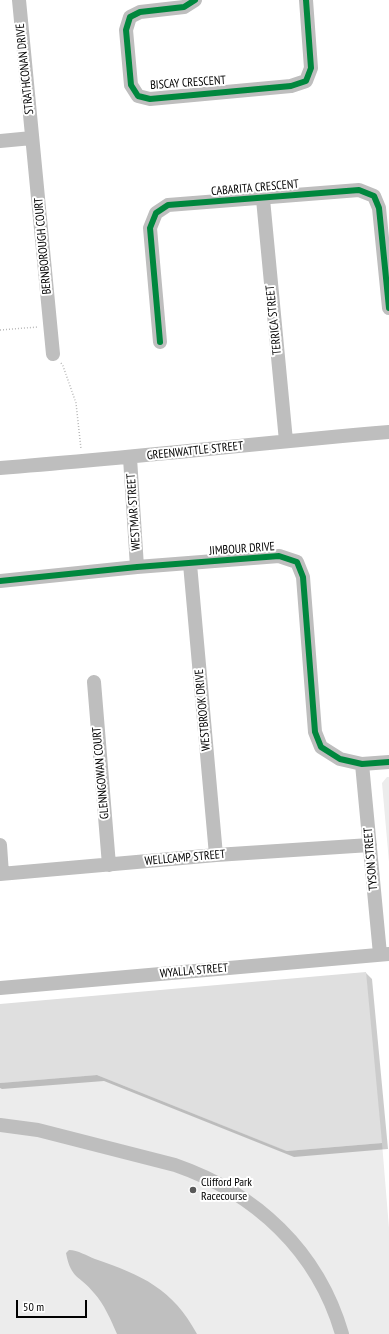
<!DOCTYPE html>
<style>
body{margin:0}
#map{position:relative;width:389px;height:1334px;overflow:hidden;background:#fff;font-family:"PT Sans Narrow",sans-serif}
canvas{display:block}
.scale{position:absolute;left:16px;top:1300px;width:71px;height:18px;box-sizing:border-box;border:2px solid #000;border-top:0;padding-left:5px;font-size:12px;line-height:14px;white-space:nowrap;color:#000;-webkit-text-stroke:3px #fff;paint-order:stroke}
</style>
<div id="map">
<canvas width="389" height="1334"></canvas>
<div class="scale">50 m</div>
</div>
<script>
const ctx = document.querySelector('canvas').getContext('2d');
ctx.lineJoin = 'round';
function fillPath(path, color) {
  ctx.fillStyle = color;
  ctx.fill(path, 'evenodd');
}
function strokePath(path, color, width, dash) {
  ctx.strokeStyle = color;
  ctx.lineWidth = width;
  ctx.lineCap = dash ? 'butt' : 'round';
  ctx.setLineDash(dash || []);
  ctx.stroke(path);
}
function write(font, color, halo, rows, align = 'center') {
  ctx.font = font + ' "PT Sans Narrow",sans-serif';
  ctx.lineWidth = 4;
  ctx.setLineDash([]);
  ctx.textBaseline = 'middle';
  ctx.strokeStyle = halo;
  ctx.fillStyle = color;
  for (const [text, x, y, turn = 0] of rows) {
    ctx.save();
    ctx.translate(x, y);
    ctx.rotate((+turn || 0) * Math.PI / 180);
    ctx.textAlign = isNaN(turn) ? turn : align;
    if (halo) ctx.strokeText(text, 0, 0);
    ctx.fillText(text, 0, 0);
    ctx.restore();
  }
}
fillPath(new Path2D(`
 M387,777H389V862L382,783Z
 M97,1075L286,1151L382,1143L389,1228V1334H0V1083Z`), '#ececec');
fillPath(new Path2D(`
 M69,1250C78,1250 87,1256 95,1259C142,1275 173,1289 197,1334H117C111,1320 104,1304 94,1293C80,1275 71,1280 66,1253Z`), '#bfbfbf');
fillPath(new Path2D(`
 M366,973L372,979L388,1149L294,1157L104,1081L2,1089L0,1088V1005Z`), '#0003');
fillPath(new Path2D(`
 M366,972L382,1143L287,1151L97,1075L0,1083V1004Z`), '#dfdfdf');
strokePath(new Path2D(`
 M0,330L38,327
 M61,363L63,366L76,403L81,449`), '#b9b9b9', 1.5, [1, 2]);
strokePath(new Path2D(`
 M19,0L53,354
 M195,0L184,7L140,12L130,17L126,30L131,85L138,96L150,99L291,86L306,81L311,68L306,0
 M0,141L32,138
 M263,199L286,441
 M160,342L150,228L156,213L168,205L359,190L374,196L379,208L389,308
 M130,458L137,567
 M0,468C130,458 259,443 389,432
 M190,564L216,855
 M0,581L137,567L279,556L297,562L303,577L315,732L321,747L340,759L362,764L389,762
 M94,682L109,865
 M362,764L380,954
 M0,845L2,874
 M0,874L216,855L370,845
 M0,988L389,954
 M0,1125L38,1130L175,1165C256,1193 318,1251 342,1334`), '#bebebe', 14);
strokePath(new Path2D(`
 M195,0L184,7L140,12L130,17L126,30L131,85L138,96L150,99L291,86L306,81L311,68L306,0
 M160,342L150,228L156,213L168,205L359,190L374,196L379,208L389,308
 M0,581L137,567L279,556L297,562L303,577L315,732L321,747L340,759L362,764L389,762`), '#00873e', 6);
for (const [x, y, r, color] of [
 [193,1190,4,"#595959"]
]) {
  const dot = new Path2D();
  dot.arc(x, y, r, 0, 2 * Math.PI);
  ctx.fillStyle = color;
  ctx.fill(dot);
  strokePath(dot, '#fff', 1.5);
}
write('12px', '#000', '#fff', [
 ["STRATHCONAN DRIVE",25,69,-96],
 ["BISCAY CRESCENT",188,83,-4],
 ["CABARITA CRESCENT",255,188,-5],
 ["BERNBOROUGH COURT",43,246,-95],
 ["TERRICA STREET",274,320,-96],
 ["GREENWATTLE STREET",195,451,-6],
 ["WESTMAR STREET",134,512,-94],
 ["JIMBOUR DRIVE",242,549,-4],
 ["WESTBROOK DRIVE",203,710,-95],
 ["GLENNGOWAN COURT",101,773,-95],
 ["WELLCAMP STREET",185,858,-5],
 ["TYSON STREET",371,859,-95],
 ["WYALLA STREET",194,971,-5]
]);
write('12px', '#000', '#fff', [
 ["Clifford Park",201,1183],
 ["Racecourse",201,1197]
], 'left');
</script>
